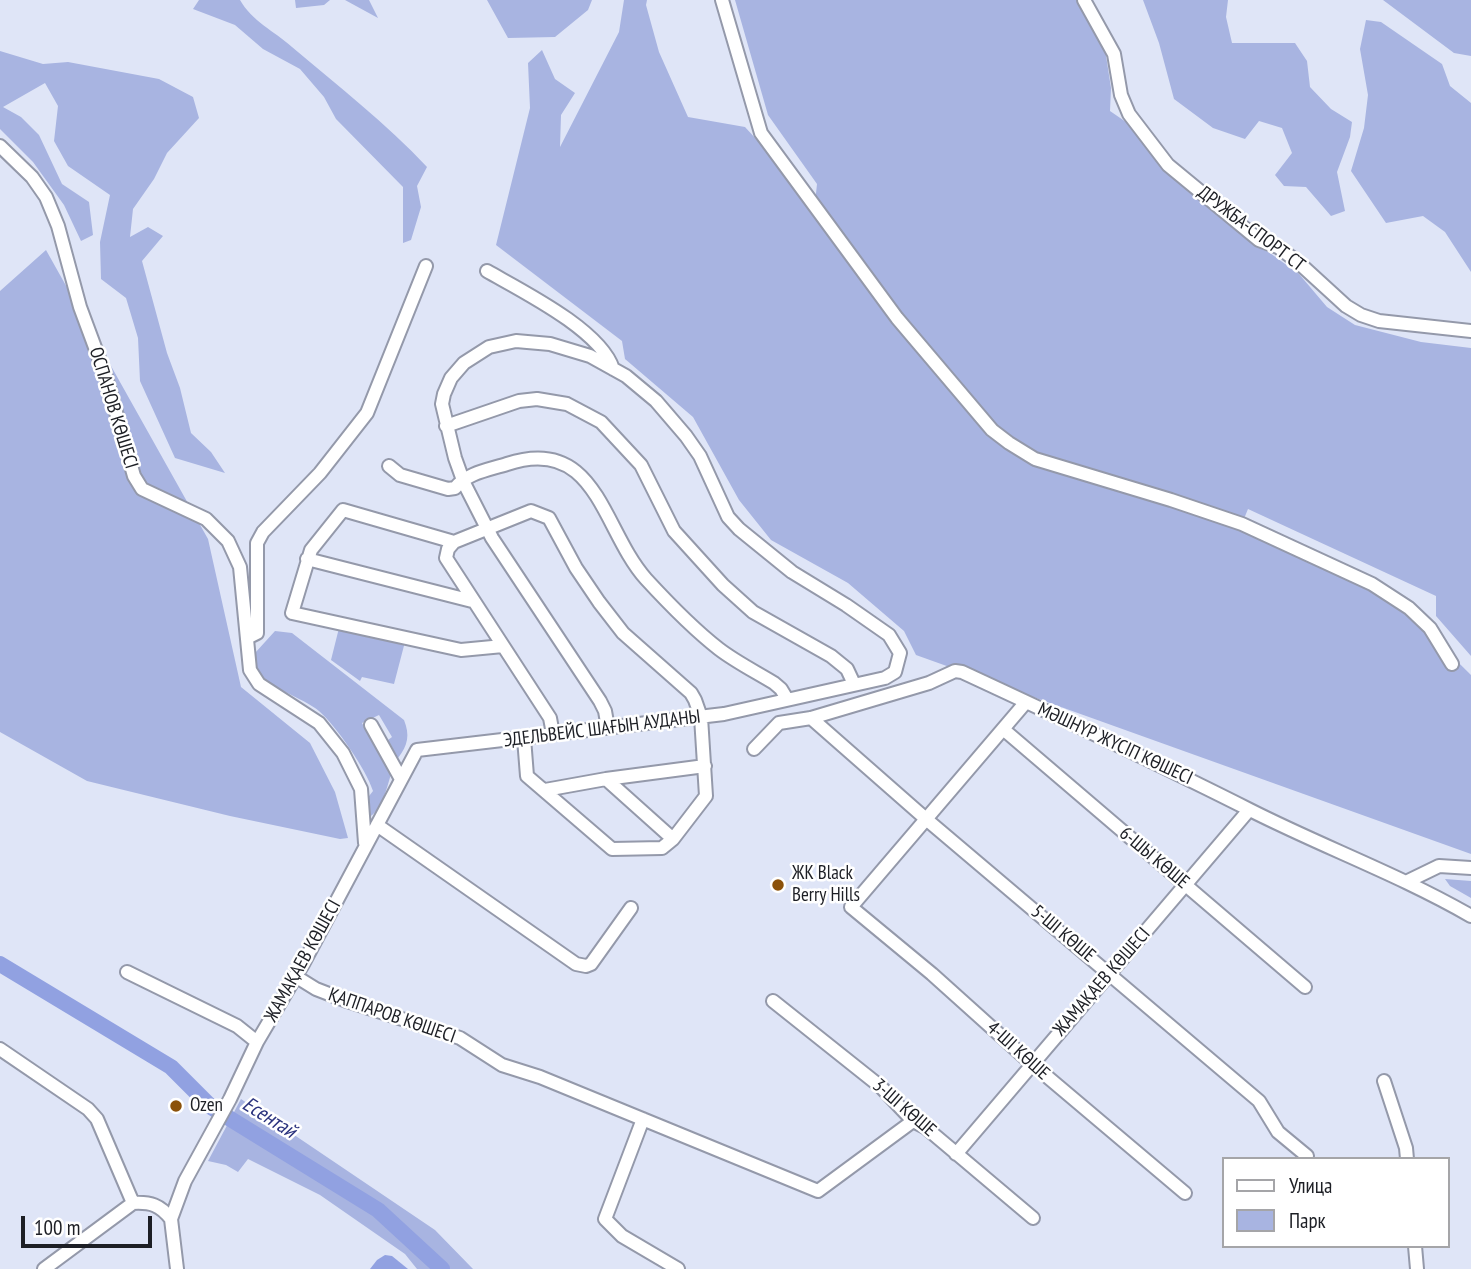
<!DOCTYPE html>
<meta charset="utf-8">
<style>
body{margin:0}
#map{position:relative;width:1471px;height:1269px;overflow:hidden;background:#dfe5f7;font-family:"PT Sans Narrow",sans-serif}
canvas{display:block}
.legend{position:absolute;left:1222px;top:1157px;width:228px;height:91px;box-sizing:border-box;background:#fff;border:2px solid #a5a5a8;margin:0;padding:9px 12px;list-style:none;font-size:21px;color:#1d1f25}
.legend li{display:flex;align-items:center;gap:14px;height:35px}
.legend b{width:35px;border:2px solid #a5a5a8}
.scale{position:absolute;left:21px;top:1216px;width:131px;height:32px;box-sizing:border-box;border:4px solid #1d1f25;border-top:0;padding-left:9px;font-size:21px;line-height:24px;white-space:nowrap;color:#1d1f25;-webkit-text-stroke:5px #fff;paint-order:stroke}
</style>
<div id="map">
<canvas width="1471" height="1269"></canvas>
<ul class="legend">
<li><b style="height:9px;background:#fff"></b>Улица</li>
<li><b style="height:19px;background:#a8b4e1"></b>Парк</li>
</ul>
<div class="scale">100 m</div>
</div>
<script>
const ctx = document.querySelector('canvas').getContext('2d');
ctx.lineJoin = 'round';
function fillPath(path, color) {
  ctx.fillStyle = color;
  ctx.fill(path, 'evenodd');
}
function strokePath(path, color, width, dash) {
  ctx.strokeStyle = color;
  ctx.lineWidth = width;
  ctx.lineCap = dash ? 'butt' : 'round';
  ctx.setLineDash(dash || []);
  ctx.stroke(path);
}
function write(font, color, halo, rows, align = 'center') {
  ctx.font = font + ' "PT Sans Narrow",sans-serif';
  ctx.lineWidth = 5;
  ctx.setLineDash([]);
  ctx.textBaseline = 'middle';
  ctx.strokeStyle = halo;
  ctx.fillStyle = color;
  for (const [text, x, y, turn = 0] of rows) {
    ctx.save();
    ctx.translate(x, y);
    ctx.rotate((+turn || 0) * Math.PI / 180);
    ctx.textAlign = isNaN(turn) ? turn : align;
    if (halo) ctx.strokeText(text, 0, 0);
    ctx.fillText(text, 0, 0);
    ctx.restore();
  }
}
fillPath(new Path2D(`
 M199,0H240C252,21 274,31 292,47C338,86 386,123 427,167L417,186L421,207L411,240L403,243V187L336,119L324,97L300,69L263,49L235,25L193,9Z
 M295,0H330L324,5L296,8Z
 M345,0H369L378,18Z
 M487,0H592L588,10L555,37L508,38Z
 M624,0H647L646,5L659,52L688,117L745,127L815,203L817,184L768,115L735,0H1078L1104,43L1111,88L1110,111L1126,122L1153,153L1238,230L1299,274L1327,307L1355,325L1421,342L1471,348V656L1436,616V596L1248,509L1241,526L1392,597L1471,675V854L916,655L904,631L848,583L771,540L739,500L693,417L625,359L622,341L496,245L530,108L528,63L542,50L555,79L575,93L561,115L560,147L619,32Z
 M1143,0H1228L1226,17L1232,43H1295L1307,61L1310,87L1331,109L1352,122L1350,137L1337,172L1345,211L1331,216L1306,187L1284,186L1275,175L1292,153L1282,128L1259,121L1245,139L1213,128L1174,99L1159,43Z
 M1383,0H1471V56L1454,53Z
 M1366,20L1381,22L1442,64L1450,86L1471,103V272L1445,232L1423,216L1386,223L1351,171L1364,128L1368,95L1360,49Z
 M0,51L43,64L68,62L159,79L193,97L199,118L167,153L154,179L133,209L130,237L148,227L163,236L142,261L167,353L180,388L191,433L211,452L225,473L175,458L140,381L138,338L126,298L101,279L100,242L110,195L68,166L54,141L58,106L45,83L3,107L21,117L39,135L62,184L89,202L93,235L81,241L64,205L33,162L0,129Z
 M46,250L208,539L241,687L310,743L335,792L348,838L340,839L230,816L87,781L0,732V291Z
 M340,624L406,638L394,684L362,677L360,681L331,660Z
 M275,631L292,633L404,720C410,735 408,745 398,758L388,740L392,737L379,715L362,723L374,746L379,744L392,771C387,786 383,810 368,818L366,800L373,791C366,769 336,726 319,711C304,698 263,686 256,669C255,665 255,657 255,653Z
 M1445,879L1471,881V898L1450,886Z
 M241,1099L435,1230L473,1269H417L405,1254L320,1195L248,1159L238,1172L226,1165L208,1161Z`), '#a8b4e1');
fillPath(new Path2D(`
 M385,1255L392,1256L408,1269H370L377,1260Z`), '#91a1e1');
strokePath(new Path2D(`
 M0,964L171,1067L211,1107L378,1210L442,1269`), '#91a1e1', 16);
const minor = new Path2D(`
 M722,0L761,133L897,318L992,430L1009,443L1035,459L1171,500L1242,524L1372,584L1409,608L1430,628L1452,664
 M1084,0L1114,54L1121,95L1129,114L1168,165L1259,240L1278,247L1299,263L1346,306L1361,315L1379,321L1471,331
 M0,146L32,177L46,197L58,226L80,307L106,377L134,476L142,489L206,519L228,541L240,567L250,670L259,684L319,723L343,753L361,789L365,843
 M487,271C522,291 601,330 613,369
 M446,426L519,401L537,399L567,404L601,422L641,465L674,531L723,585L753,612L831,656L847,669L854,684
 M389,466L400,475L448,489L455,488C467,473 488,470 507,464C597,434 602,530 646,579C669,604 692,628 719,649C736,662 756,672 774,683L781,689L787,699
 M454,542L343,510L311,550L292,613L461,650L503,646
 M307,559L472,601
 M247,638L257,633V543L263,532L320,473L367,413L426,266
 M1026,702L851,907L932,974L1031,1063L1185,1193
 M811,718L926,819L1259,1101L1278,1132L1307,1156
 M371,725L401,779
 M1003,729L1305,987
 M524,738L527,776L612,849L662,848L673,839L706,796L701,717L695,700L691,693L623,633L599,602L576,568L549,518L531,511L454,542L448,549L446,558L550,718L553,734
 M754,749L779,723L811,718L929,683L955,671L962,672C1059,717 1155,762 1250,810C1323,847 1400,875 1471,916
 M606,779L673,839
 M545,790L606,779L705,766
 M377,825L576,964L586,966L591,964L631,908
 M1406,882L1439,866L1471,868
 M127,972L237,1026L257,1042
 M295,976L316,989L347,1001L460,1038L502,1065L540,1077L818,1191L913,1121
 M773,1001L881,1087L913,1121L925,1127L1033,1218
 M0,1049L88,1109L97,1119L133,1203
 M1384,1081L1406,1148L1407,1159
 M643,1119L605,1219L622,1236L678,1269
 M956,1154L1249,810
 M1415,1246L1417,1269
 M44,1269L133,1203C151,1202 160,1205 171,1219
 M177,1269L171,1219L185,1181L230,1099L257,1042L303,964L417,750L724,714L885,678L895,672L900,653L889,635L846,605L792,572L739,529L728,517L700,456L686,436L656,401L626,376L590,356L550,344L516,341L489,347L464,363L451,378L444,394L442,404L455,458L464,483L492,538L600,701L605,711L608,728`);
strokePath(minor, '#9499aa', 16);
strokePath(minor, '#fff', 12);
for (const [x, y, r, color] of [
 [778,885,7,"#8b510a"],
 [176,1106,7,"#8b510a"]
]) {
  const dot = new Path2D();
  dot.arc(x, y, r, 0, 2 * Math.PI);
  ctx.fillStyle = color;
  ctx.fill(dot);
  strokePath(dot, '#fff', 2.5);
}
write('19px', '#1d1f25', '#fff', [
 ["ДРУЖБА-СПОРТ СТ",1251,229,37],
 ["ОСПАНОВ КӨШЕСІ",113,408,73],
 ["ЭДЕЛЬВЕЙС ШАҒЫН АУДАНЫ",602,729,-7],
 ["МӘШHҮР ЖҮСІП КӨШЕСІ",1115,744,25],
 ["6-ШЫ КӨШЕ",1154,858,40],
 ["5-ШІ КӨШЕ",1063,934,40],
 ["ЖАМАҚАЕВ КӨШЕСІ",303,961,-61],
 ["ЖАМАҚАЕВ КӨШЕСІ",1102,982,-49],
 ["ҚАППАРОВ КӨШЕСІ",392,1016,19],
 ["4-ШІ КӨШЕ",1018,1051,42],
 ["3-ШІ КӨШЕ",904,1108,41]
]);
write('19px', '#1d1f25', '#fff', [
 ["ЖК Black",792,874],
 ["Berry Hills",792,896],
 ["Ozen",190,1106]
], 'left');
write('italic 21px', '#2b337e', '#fff', [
 ["Есентай",269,1118,32]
]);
</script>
